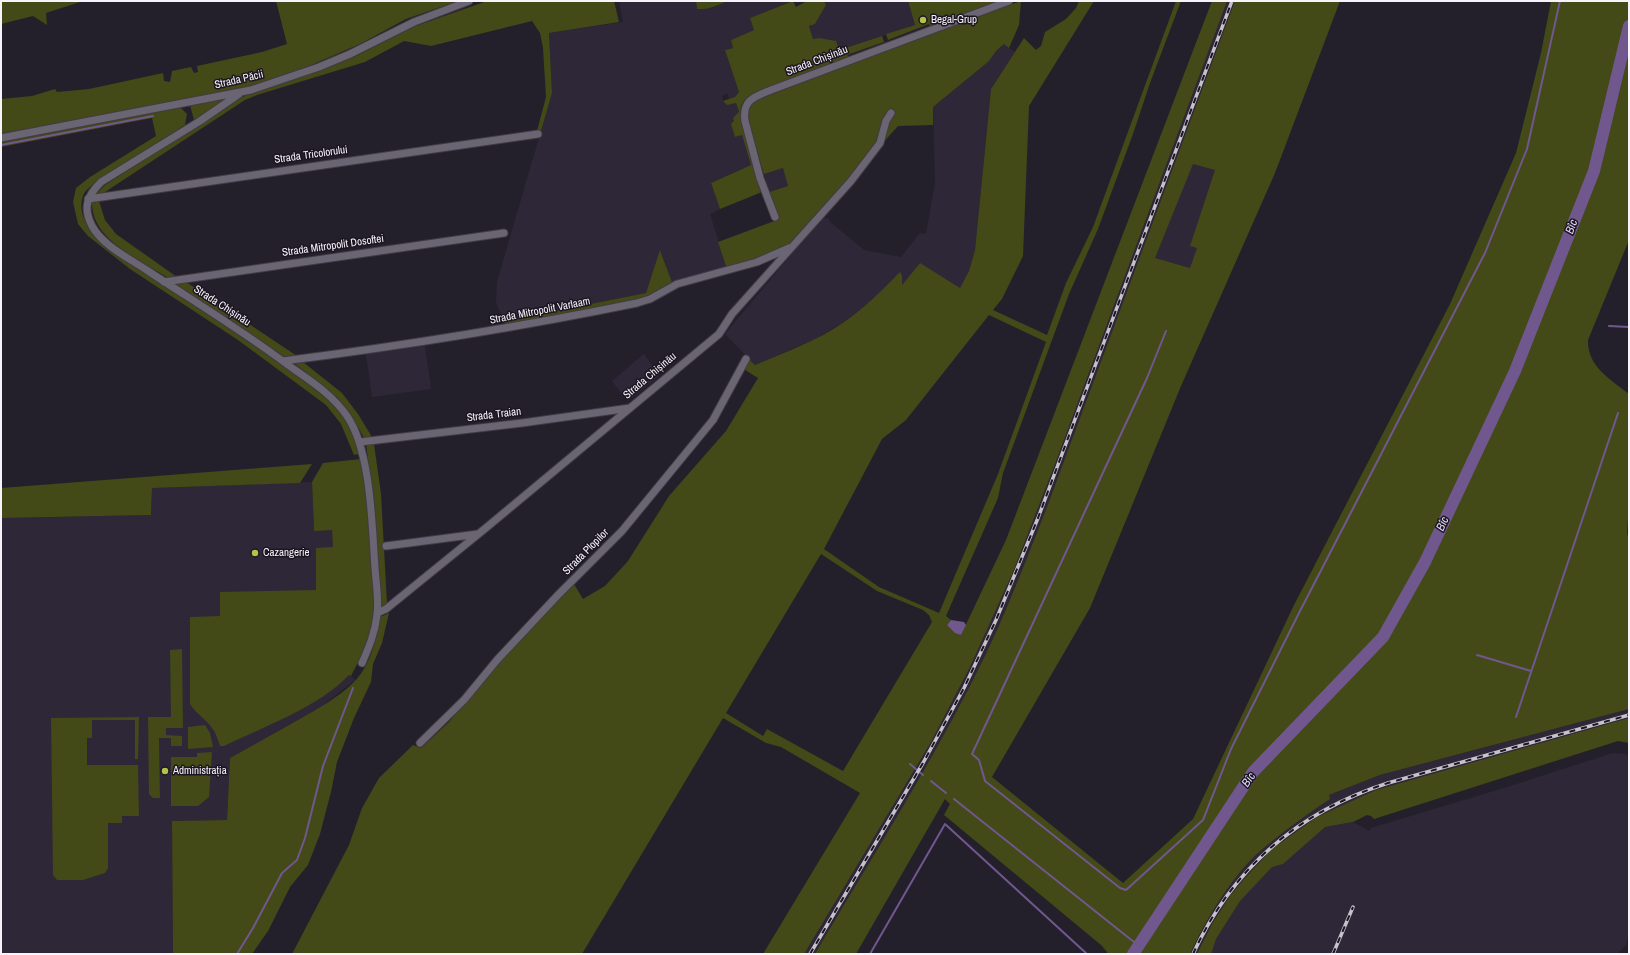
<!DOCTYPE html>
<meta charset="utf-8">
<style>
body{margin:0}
#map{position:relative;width:1630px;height:955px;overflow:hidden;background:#24202b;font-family:"Archivo Narrow",sans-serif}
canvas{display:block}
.frame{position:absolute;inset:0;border:2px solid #f6f3fb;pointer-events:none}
</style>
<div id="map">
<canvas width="1630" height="955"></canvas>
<div class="frame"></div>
</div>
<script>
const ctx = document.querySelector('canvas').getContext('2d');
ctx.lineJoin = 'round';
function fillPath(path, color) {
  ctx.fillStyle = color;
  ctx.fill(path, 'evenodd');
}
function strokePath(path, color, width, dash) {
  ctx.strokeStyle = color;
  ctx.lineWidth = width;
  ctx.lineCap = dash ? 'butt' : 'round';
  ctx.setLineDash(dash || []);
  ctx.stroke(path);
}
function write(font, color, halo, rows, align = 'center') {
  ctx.font = font + ' "Archivo Narrow",sans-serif';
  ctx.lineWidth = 3;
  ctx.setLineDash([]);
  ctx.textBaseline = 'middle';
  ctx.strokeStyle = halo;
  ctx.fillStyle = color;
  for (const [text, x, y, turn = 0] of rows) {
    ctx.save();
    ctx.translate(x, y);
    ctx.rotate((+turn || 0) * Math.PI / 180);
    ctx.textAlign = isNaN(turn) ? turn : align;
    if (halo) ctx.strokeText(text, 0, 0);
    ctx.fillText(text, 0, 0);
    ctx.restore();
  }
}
fillPath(new Path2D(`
 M619,1H696L697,9L712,8L727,1H793L750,18L754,30L731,40L733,48L725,50L739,92L735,97L729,99L728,93L722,96L724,102L732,104L736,102L738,109L742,135L751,165L711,183L720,209L710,214L727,269L672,282L661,251L646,293L504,321L496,302L497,282L552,93L549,33L623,22Z
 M824,1H908L915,25L839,50L813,40L809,26L815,24L826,5Z
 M1212,1H1301L1193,301L965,761L829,954H781L919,716L966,625L1006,540L1028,487Z
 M1004,44L1015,52L991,89L975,250L969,271L960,288L919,264L902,285V277L900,273L867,305L844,322L815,339L755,365L725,334L821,219L828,218L830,222L864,250L901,257L920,233L926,234L935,183L933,107L988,62L997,50Z
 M783,168L788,186L769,192L764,174Z
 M425,346L431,389L372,397L366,354Z
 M644,354L659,376L628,401L612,381Z
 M312,482L314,530H332L347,671L355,680L322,706L230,758L227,820L172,821L173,954H1V518L151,515L152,488Z
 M1629,709V723L1326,827L1353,822L1369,831L1371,828L1504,788L1613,753L1625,754L1629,756V928L1626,945L1617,954H1173L1234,860L1309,803L1380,775Z`), '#2e2738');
fillPath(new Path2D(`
 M1,1H83L46,13L47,25L33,16L1,24Z
 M276,1H458L406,19L360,44L295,72L257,85L58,125L1,134V99L32,96L55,89L57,92L89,89L163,73L164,81L170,82L172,71L191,67L194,73L198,72L197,66L262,52L287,44Z
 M487,1H614L619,22L549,33L552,93L541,131H537L546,97L543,48L540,33L532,21L431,46L404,41L365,62L257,95L245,100L102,194H96L105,185L242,97L356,56L413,27Z
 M696,1H727C716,6 709,10 697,9Z
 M793,1L796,7L807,1H824L826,5L815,24L809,26L813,39L819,38L836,41L839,50L882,36L884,42L847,55L851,57L754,93C748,97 743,100 741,107C738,119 758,177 762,192L720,209L711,183L751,165L742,135L735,137L731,124L734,121L733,118L739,112L736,103L727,105L723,101L735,97L739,92L725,50L733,48L731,40L754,30L750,18Z
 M908,1H1001L930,27L929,24L888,40L886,34L915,25Z
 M1021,1L1019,25L1009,48L1004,44L997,50L988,62L933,107V125L898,126L821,212L789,246L755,261L727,269L718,242L777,220L778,214L769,192L788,186L783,168L764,174L747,119L746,111L754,101L972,18Z
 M1079,1H1094L1029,106L1023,256L1002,299L993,310L1047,335L1066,283L1093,227L1176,1H1181L1150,83L1133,134L1098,229L1069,294L1003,473L998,498L946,616L951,620L947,625L961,635L1006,540L1212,1H1227L1055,464L1013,572L970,667L931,742L804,954H763L860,793L781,747L766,743L723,718L582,954H292L349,845L362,808L379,778L413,745L421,748L449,722L498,663L574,584L583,599L605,586L628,561L669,496L726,431L758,378L742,368L749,359L755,365C785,352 817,341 844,322C865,308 882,290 900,272L902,276V285L920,263L960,288L969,271L975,250L991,89L1024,38L1036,50L1041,46L1045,32L1066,19L1076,8ZM989,315L1046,342L998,474L939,613L879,587L824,549L882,439L906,420ZM821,554L877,591L923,610L929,615L932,622L843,771L767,729L763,736L726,713Z
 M1235,1H1340L1275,173L1181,386L1090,608L992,777L1123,883L1193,819L1294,605L1450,304L1516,153L1541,53L1551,1H1629V240L1588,340C1587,366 1610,379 1629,394V504L1627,533L1629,541V709L1380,775L1329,795L1330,799C1306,815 1281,833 1259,852C1232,876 1205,921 1190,954H1107V952L1101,945L944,815L950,804L945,799L856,954H815C872,857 933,762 983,660C1007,611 1027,558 1047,507ZM1193,164L1215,170L1190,246L1197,248L1190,268L1155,258Z
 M220,98L222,103L194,120L190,105Z
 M180,107L187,114L185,125L97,181C93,185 88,188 85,192C76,207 85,223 94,235L302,379L332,403L349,424L359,454L354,455L341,424L326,405L238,340L130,269L88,236L78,224L73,202L76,188L90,177L156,136L152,118L1,147V142Z
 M99,201L105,220L116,234L177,277L168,278C146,264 109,247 97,223C93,216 92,209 92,202Z
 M660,250L672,282L650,296L638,301L507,326L504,321L646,293Z
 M186,282L297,356L285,357L176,284Z
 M303,362L342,393L358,414L372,437L364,438L352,416L338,398L294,363Z
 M366,444H374L381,494L387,603L380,608L373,497Z
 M361,459L367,506L375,608C375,633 362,655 351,676L349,675C319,707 263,727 224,746H220C218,740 216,733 212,728C205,718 196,714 190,704V617L220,616V592L316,590V548L333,547L332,530L314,531L312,482L323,463Z
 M312,464L300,483L152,488L151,515L1,518V488Z
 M389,613L382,643L373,664L371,682L354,718L337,762L331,792L320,834L308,865L290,887L268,931L252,954H173L172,821L227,820L230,758C250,747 269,736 289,725C311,712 348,694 362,672C373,655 377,636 380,617Z
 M182,649L183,728H166V735L182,736V746H171V738H159L160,798H153L149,794L148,717H171L170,650Z
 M139,717L138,759H135V720H92V738H87V765H138L139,816H122V823H108V868L105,873L83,880H57L53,875L51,718Z
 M1629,718V743L1618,741L1374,819L1371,816L1367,815L1353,822L1325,827L1283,864L1272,867L1240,901L1216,939L1211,954H1197L1212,924L1230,896L1244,879L1272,849L1317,817L1376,790Z
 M205,725L210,733L213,747L188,749V727Z
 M212,752L209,797L198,806H171V757H197V753Z`), '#434917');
fillPath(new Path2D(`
 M951,620L964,622L966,625L961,635L955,633L947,625Z`), '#70588f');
strokePath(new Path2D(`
 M1,145L153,116
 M1609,326L1629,327
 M1166,331L1147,378L972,754L979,760L985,781L1120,888L1126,890L1203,820L1231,749L1299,613L1485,253L1527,149L1560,1
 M1477,655L1531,671
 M1516,717L1618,413
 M910,764L923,775
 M931,781L946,793
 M954,799L1139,946
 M237,954L253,928L282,873L297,860L305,838L323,766L353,688
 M870,954L945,824L1087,954`), '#70588f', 2);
strokePath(new Path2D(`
 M1133,954L1253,772L1383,637L1425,562L1515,371L1594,171L1629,26`), '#70588f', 12);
const minor = new Path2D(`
 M239,94L200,121L101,182C88,195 82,207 92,226C103,246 129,258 148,271C195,302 243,331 288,365C309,380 332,394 347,416C371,451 372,526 375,568C376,583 379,600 377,615C375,633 369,647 362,663
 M1,138L251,90L319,67L350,54L414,22L469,1
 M88,199L538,134
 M775,217L760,178L745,121C742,100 754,97 771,90L1009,1
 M164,282L504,233
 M283,361C402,346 520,327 637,303L650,299L677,284L757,262L789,248
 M360,442L522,423L630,408
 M386,546L478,534
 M377,613L386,609L487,527L719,334L732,314L851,181L880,143L886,121L891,113
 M420,743L464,700L497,660L558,595L622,531L713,420L746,359`);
strokePath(minor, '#413c46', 9);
strokePath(minor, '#6a6572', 7);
const rail = new Path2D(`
 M810,954L923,763L964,688L996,620L1038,518L1232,1
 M1193,954C1233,867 1298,812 1388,783L1629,715
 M1333,954L1353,907`);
strokePath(rail, '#c5c2cb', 3.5);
strokePath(rail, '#1b1621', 2, [6]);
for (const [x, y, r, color] of [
 [923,20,4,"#b5c24a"],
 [255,553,4,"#b5c24a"],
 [165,771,4,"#b5c24a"]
]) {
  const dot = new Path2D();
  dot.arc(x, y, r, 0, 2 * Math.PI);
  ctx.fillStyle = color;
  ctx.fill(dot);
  strokePath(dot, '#1b1621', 1.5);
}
write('11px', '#f6f3fb', '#1b1621', [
 ["Begal-Grup",931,20],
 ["Cazangerie",263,553],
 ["Administrația",173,771]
], 'left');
write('11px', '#f6f3fb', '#1b1621', [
 ["Strada Chișinău",817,61,-21],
 ["Strada Păcii",239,80,-13],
 ["Strada Tricolorului",311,155,-8],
 ["Strada Mitropolit Dosoftei",333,246,-8],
 ["Strada Chișinău",222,306,33],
 ["Strada Mitropolit Varlaam",540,311,-11],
 ["Strada Chișinău",650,376,-40],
 ["Strada Traian",494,415,-7],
 ["Strada Plopilor",586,552,-45]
]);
write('italic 12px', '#e4d7f9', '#1b1621', [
 ["Bîc",1572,227,-69],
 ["Bîc",1443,524,-65],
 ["Bîc",1249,780,-55]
]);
</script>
